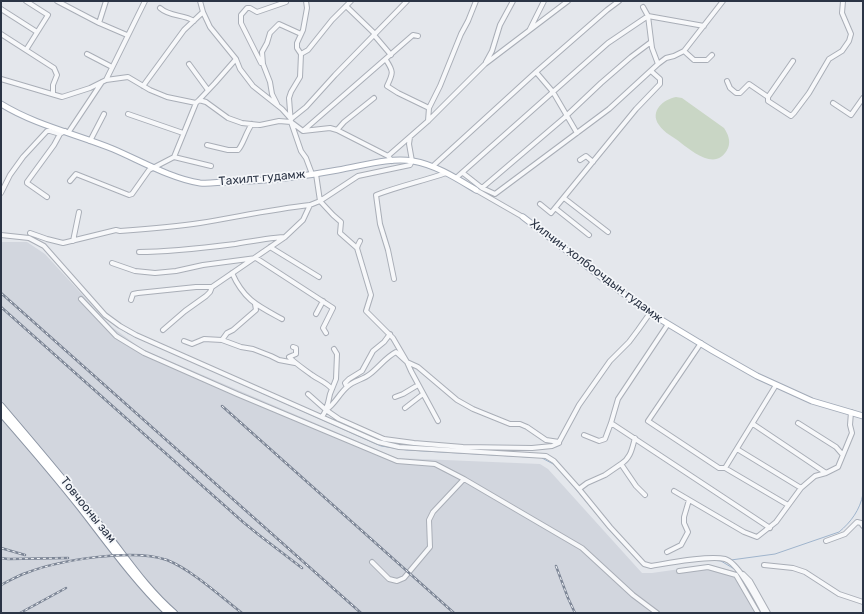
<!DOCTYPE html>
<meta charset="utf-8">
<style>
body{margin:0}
#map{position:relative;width:864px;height:614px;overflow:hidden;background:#e4e7ec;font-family:Rubik,sans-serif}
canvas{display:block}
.frame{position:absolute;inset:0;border:2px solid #2b3445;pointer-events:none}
</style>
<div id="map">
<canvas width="864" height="614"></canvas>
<div class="frame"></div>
</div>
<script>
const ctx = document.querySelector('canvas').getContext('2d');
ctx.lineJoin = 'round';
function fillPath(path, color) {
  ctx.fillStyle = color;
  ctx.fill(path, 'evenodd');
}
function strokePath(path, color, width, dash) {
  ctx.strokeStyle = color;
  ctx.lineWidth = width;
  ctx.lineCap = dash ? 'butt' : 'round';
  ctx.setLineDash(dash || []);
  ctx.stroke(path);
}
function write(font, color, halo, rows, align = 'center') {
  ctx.font = font + ' Rubik,sans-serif';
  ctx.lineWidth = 3.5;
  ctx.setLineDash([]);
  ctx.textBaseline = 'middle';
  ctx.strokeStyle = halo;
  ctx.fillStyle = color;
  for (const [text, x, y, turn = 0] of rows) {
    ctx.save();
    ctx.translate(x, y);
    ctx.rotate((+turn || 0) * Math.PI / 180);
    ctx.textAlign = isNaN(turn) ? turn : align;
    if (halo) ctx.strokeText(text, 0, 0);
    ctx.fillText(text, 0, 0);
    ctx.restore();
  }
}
fillPath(new Path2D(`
 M1,242H27L45,254L112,327L142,349L397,458L540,464L548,469L642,573H652L708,565L734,571L757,613H1Z`), '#d2d6de');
fillPath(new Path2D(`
 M676,97L682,98L724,128C728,134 731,141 728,148C717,172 693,152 681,143C674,137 664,133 659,125C649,111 664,99 676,97Z`), '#c9d6c5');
strokePath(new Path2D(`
 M104,317L114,324
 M120,328L129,334
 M253,389L381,446L407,450L529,457
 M542,458L555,465
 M565,476L613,534L636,558
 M711,560L722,561
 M731,560L775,554L839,532C851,522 860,510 863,494
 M721,561L736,570
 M740,576L757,604`), '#9fb4cc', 1);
const minor = new Path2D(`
 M26,1L48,15L26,50
 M57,1L99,23L127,35
 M200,1L203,12L210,27L236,59L240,69L253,86L282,109L291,119L306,107L335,75L407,1
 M346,6L375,34
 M643,7L648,16L652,48L658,64
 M160,8C170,17 183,14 194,21
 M1,9L37,32
 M99,23L106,1
 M530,29L544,1
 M1,34L54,68L57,75L53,85V94
 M374,35L391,55
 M684,51L694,60H707L712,55
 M87,54L112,67
 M301,54L297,48V43L303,30L307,8L306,1
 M386,60C394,72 393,73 387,86L398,93L429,108
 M793,61L768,97V101L791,116L794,113L809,93L829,59L842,51L849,41L851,34L842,13L843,1
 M486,62L492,51L500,25L513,1
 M261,63L241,23V15L247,8H250L257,12L286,2
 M189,64L208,90
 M536,72L553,92L577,133
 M1,79L62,97L90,88L106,80L128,77L150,90L167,97L196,103L199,100L206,102L228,118L242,123L260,125L279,121L291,122L303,131L330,128L337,130L388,156L392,161
 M106,80L145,1
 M727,81L730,88L736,93H740L749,84L768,97
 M143,86L184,30L203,12
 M199,100L215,83L236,59
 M833,103L851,115L863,98
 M277,104L272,94L270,82L263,64L262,52L267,43L270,33L279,24L301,34
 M128,114L183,133
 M428,121L429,108L440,86L461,34L468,21L476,1
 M304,130L413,35L418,36
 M337,130L344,122L374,98
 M68,133L102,82
 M90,141L104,114
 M207,145L228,150H238C243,145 246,132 252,124
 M388,156L428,121L485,64L568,1
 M174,157L211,166
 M580,160L586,156L593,162
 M433,166L536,72L607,10L619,1
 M463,173L482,188L495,194L609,109L658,64L666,58L674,56L684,51L723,1
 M312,174L306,158L301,151L291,122L290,111L289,98L291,92L300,77L301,54L308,50L332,20L351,1
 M316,174L320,201L333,215L341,222L340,233L357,248L371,295L366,311L393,338L407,362L418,367L457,400L473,409L510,424H520L527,427L546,440L559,442L579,405L610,361L629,342L638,330L650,313
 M456,178L608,43L648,16L704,26
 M70,181L76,174L129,195L132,194L149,170L174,157L196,103
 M482,188L564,118L601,83L631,57L651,42
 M476,190L523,217
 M1,193L10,175L23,157L47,131H50L60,134L65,131
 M47,197L27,183V182L54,145L60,134
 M564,198L608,232
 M540,204L551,213L636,109L660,84V79L651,71
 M555,208L589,235
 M30,233L47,239L63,243L116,230L120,231C147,229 174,227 200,223C237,217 273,209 310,205
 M1,235L29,238L44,246L105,315L120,326L136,335L378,442L399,447L546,456L554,461L579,489L610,527L644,564L651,566C669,563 709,555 725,559C739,563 757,600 764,613
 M73,241L79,212
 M270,247L319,277
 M357,248L358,245L360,241
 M139,252C171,252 203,248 235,244C252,241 268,238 285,237
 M112,263L135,271L155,273L176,271L203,265L256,258L333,308L323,328L326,333
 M232,273C244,300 258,306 282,319
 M394,279L388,250L380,224L376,195C399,186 423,181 446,173
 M81,299L116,336L144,353L237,394L397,461L435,464L464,479L582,548L633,595L657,613
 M131,300L133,294L138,293L196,287H212
 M316,314L323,301
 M163,330L185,311L206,296L210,292L212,287L285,237L303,220L310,205L320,201L358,176L410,165L412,161L409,144L410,137
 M222,340L241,347L253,349L271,356L279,360L295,363
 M184,341L192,344L204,339L222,340L227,333L233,330L256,310L255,304
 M701,343L648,421L719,468H725L788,505
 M293,347L296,348V354L289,357C296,364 304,369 312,375C319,380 326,382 332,389
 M347,387L345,383L349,379L362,371L373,351L384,342L390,334
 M308,394L326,410L322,417
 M395,397L403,394L418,385
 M405,408L423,394
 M326,409L328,403L330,394L336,379L337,354L334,349
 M326,410L339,419L384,439L414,443L463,447L532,448L552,446L559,443
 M326,410C335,404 339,394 347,387C354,380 363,380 370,374C379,367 386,357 396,352L407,362L411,371L438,421
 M611,423L770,528
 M798,423L836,447L842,454
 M753,424L826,473
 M584,435L599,441L605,439L611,423L618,399L668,324
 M635,438C632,448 631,458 621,464L636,486L645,495
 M737,449L801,488
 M725,468L776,385
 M579,489L587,483L605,475L621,464
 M674,491L744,532L757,537L776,522L801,488L815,476L826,473L838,467L852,433L850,425L851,412
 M826,541L845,534L857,522L861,523L863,526
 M667,552L681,545L688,532L684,523V517L689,500
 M372,562L389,579L397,581L404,578L430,547L429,520L433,512L464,479
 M764,565L793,568L805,572L839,594L863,602
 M679,571L708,567L736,575L758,613
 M743,574L750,581L768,613`);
const major = new Path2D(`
 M1,104C35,125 76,134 113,149C139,160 172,179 200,183C209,184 219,182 227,182C264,181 302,177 338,170C362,166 389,157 413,161C436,165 456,178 476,190
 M523,217L606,281L650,313L713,351L757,376L812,401L863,416`);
const highway = new Path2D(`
 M1,406C36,447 70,487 103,529C126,558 146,589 174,613
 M1,413C28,444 55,475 80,507C108,543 135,581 168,613`);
strokePath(minor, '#a9aeb7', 6);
strokePath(major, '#a3abb8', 7);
strokePath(highway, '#8b94a3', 8);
strokePath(minor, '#f7f8fa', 4);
strokePath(major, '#fff', 5);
strokePath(highway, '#fff', 6);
const rail = new Path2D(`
 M1,293L361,613
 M1,307L243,522L259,535L302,568
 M222,406L454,613
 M1,548L25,555
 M1,558L8,559L68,558
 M556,566L568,598L575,613
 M1,585C9,581 17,576 26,573C59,560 133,548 167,560C192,570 220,596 242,613
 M20,613L66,588`);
strokePath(rail, '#7d8696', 2.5);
strokePath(rail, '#f4f6f9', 1, [3]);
write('12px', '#2b3445', '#f4f6f9', [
 ["Тахилт гудамж",262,178,-5],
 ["Хилчин холбоочдын гудамж",596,271,37],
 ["Товчооны зам",88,510,51]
]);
</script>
